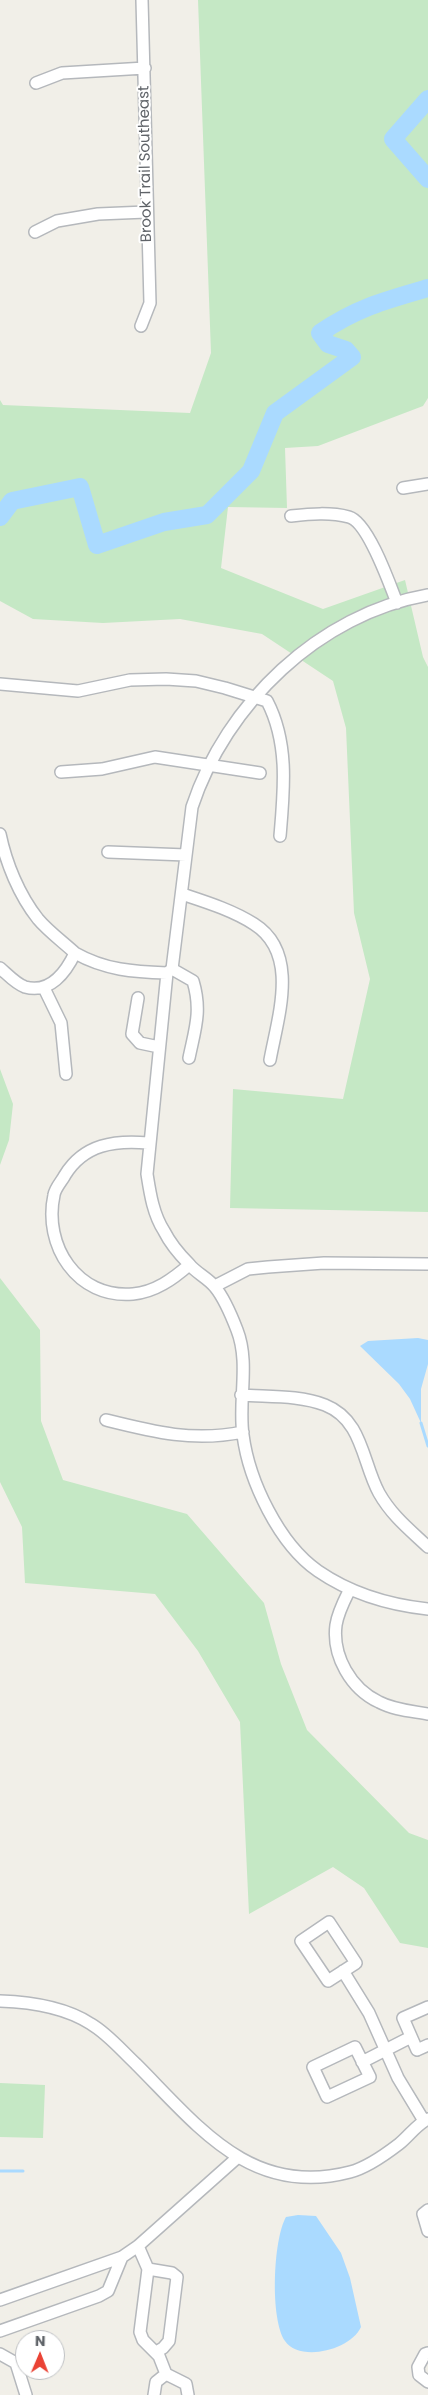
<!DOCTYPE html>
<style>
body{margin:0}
#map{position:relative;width:428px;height:2395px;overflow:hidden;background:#f1efe8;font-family:Poppins,sans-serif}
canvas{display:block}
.north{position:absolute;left:15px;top:2330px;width:50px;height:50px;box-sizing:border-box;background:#fff;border:1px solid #bfc1c3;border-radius:50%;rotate:1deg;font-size:14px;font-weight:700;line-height:20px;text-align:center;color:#5f6368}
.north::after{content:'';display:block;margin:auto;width:18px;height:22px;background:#ea4335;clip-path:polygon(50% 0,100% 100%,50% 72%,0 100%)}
</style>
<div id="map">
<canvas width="428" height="2395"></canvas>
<div class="north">N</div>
</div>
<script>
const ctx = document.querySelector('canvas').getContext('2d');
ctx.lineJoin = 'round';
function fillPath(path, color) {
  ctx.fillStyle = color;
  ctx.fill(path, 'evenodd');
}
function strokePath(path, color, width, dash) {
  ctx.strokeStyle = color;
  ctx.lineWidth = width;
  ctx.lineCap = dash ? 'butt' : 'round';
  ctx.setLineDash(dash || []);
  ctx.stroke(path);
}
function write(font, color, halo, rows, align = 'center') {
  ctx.font = font + ' Poppins,sans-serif';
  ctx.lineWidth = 4;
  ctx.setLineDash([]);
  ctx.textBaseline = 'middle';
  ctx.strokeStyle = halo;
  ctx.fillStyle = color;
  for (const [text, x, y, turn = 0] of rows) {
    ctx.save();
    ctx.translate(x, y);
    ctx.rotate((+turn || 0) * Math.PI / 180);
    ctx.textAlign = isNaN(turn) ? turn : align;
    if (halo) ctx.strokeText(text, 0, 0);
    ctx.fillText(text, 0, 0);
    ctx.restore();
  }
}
fillPath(new Path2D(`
 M198,0H428V398L423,406L318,446L285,448L287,508L228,507L221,568L323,609L405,580L423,657L428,667V1212L230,1208L233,1089L343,1099L370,979L354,913L346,728L333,681L262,634L180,619L103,623L33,619L0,601V400L3,405L190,413L211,353Z
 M0,1069L13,1104L9,1140L0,1165Z
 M0,1278L40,1330L41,1421L63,1480L187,1514L264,1603L281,1664L307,1730L409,1833L428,1840V1948L400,1943L364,1888L333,1867L249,1914L240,1722L198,1651L155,1594L25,1583L22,1527L0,1482Z
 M0,2083L45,2085L43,2138L0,2137Z`), '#c5e8c5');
fillPath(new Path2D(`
 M418,1338L428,1340V1364L421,1389V1423L410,1399L399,1384L360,1346L368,1341Z
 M298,2215L316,2216L341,2253L350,2278L361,2327C350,2351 299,2362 285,2341C270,2319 273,2240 286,2217Z`), '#aadaff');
strokePath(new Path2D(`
 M421,1423L428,1446
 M0,2171H23`), '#aadaff', 3);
strokePath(new Path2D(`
 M428,99L393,139L428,179
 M0,517L12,501L80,487L97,545L164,522L207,515L251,471L275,413L352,357L346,350L328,344L320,333C356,308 386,300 428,288`), '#aadaff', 18);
const minor = new Path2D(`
 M36,83L62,73L145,68
 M35,232L57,221L98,214L146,212
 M141,326L150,303L142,0
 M403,488L428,484
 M291,516C310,514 330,512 349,517C368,522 390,585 397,603
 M428,595C319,614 226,704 192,807L172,969L167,973L147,1174C150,1193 153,1214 164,1231C170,1243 180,1255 189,1264C196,1273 208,1278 215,1287C224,1298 232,1317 237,1330C250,1363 238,1401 243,1435C249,1481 279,1544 318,1571C350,1593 390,1605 428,1609
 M0,684L78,691L130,680L166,679L196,681L225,688L267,701C289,743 284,790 280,836
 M61,772L102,769L155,757L260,773
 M0,834C6,863 19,895 38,919C48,931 63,942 75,953
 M108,852L186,855
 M182,894C206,902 232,910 254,924C300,953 278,1016 270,1060
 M0,968C7,974 16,984 25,987C50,994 66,972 75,953C105,970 134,972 167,973
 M172,969L193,981C202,1011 195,1029 189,1058
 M44,988L61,1023L66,1074
 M138,998L132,1034L140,1043L159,1047
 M148,1143C115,1140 84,1144 65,1175C62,1181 55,1188 54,1195C43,1245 77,1299 133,1294C155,1292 173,1279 189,1265
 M215,1286L248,1269L268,1267L324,1263L428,1264
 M241,1395C268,1397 300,1395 325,1405C363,1420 362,1462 379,1493C392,1516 410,1530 428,1547
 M106,1420C154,1432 193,1442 243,1432
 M350,1589C344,1601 338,1612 336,1625C332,1656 351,1689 379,1702C394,1710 412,1711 428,1714
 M329,1922L356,1963L328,1981L301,1941Z
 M343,1971L369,2013L398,2078L424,2121
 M0,2001C30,2002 65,2007 91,2024C108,2034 122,2051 136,2064C198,2126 251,2198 350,2172C366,2168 386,2154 399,2144C409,2136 417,2124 428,2119
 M428,2007L403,2018L417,2050L428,2045
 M355,2047L370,2077L327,2097L313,2067Z
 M362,2062L411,2037
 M428,2210L423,2214L428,2231
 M138,2246L148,2269L140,2332L143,2340L159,2356L166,2374
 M148,2269L172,2273L177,2277L169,2341L163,2348L156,2352
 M0,2300L122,2257L138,2246L238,2157
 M0,2331L99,2296L108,2291L122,2257
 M428,2353L425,2354L418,2367L419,2375L428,2382
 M0,2354L16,2363L26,2395
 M154,2395L156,2382L166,2374L186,2384L188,2395`);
strokePath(minor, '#b5b8bc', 14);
strokePath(minor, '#fff', 11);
write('15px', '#5f6368', '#fff', [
 ["Brook Trail Southeast",146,164,-91]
]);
</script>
